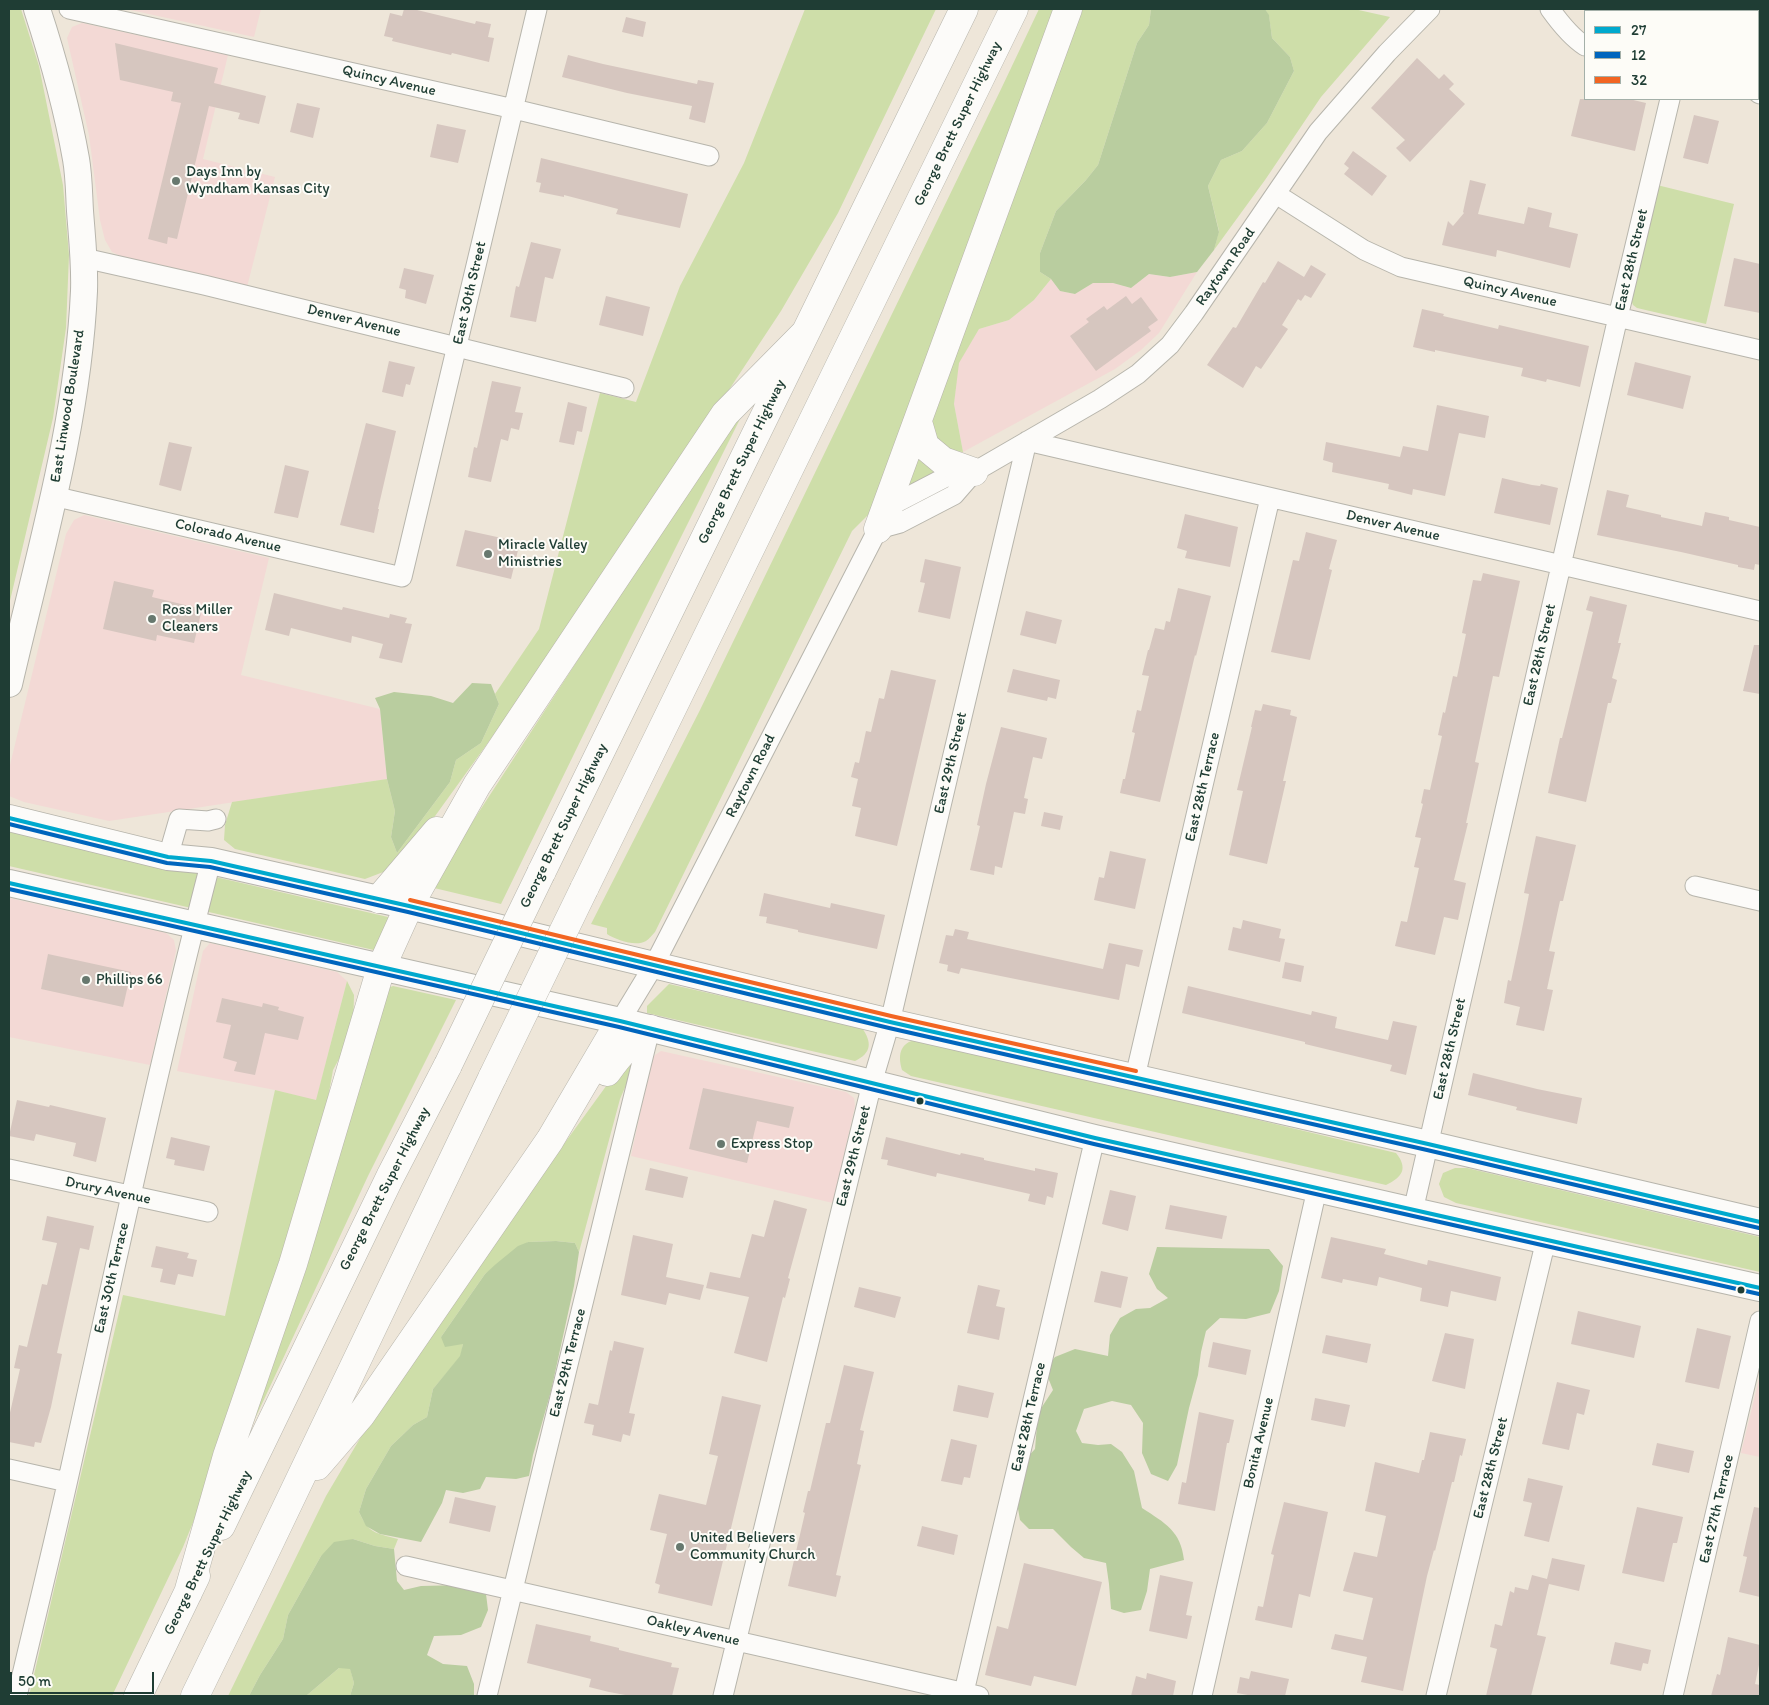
<!DOCTYPE html>
<style>
body{margin:0}
#map{position:relative;width:1769px;height:1705px;overflow:hidden;background:#eee6d9;font-family:Itim,sans-serif}
canvas{display:block}
.frame{position:absolute;inset:0;border:10px solid #1f3d34;pointer-events:none}
.legend{position:absolute;left:1584px;top:10px;width:175px;height:90px;box-sizing:border-box;background:#fdfcf7;border:1px solid #a4b0a9;margin:0;padding:6px 9px;list-style:none;font-size:15px;color:#1f3d34}
.legend li{display:flex;align-items:center;gap:10px;height:25px}
.legend b{width:25px;border:1px solid #a4b0a9}
.scale{position:absolute;left:10px;top:1672px;width:144px;height:22px;box-sizing:border-box;border:2px solid #1f3d34;border-top:0;padding-left:6px;font-size:15px;line-height:18px;white-space:nowrap;color:#1f3d34;-webkit-text-stroke:4px #fdfcf7;paint-order:stroke}
</style>
<div id="map">
<canvas width="1769" height="1705"></canvas>
<div class="frame"></div>
<ul class="legend">
<li><b style="height:6px;background:#00a9ce"></b>27</li>
<li><b style="height:6px;background:#0065bd"></b>12</li>
<li><b style="height:6px;background:#f26522"></b>32</li>
</ul>
<div class="scale">50 m</div>
</div>
<script>
const ctx = document.querySelector('canvas').getContext('2d');
ctx.lineJoin = 'round';
function fillPath(path, color) {
  ctx.fillStyle = color;
  ctx.fill(path, 'evenodd');
}
function strokePath(path, color, width, dash) {
  ctx.strokeStyle = color;
  ctx.lineWidth = width;
  ctx.lineCap = dash ? 'butt' : 'round';
  ctx.setLineDash(dash || []);
  ctx.stroke(path);
}
function write(font, color, halo, rows, align = 'center') {
  ctx.font = font + ' Itim,sans-serif';
  ctx.lineWidth = 4;
  ctx.setLineDash([]);
  ctx.textBaseline = 'middle';
  ctx.strokeStyle = halo;
  ctx.fillStyle = color;
  for (const [text, x, y, turn = 0] of rows) {
    ctx.save();
    ctx.translate(x, y);
    ctx.rotate((+turn || 0) * Math.PI / 180);
    ctx.textAlign = isNaN(turn) ? turn : align;
    if (halo) ctx.strokeText(text, 0, 0);
    ctx.fillText(text, 0, 0);
    ctx.restore();
  }
}
fillPath(new Path2D(`
 M126,9H261L254,37Z
 M82,23L228,55L203,159L275,177L247,287L123,257L112,252L105,240L100,220L89,135L67,38L72,27Z
 M1197,272L1159,333L1141,350L1115,369L963,452L954,404L958,363L979,329L1009,320L1034,300L1051,279L1060,291L1075,294L1093,283H1113L1131,288L1149,274L1170,277Z
 M84,515L269,558L241,675L380,709L387,779L109,821L24,802L9,796V769L66,534L74,520Z
 M9,898L166,933L174,940L176,951L150,1065L9,1037Z
 M210,943L337,972L347,981L316,1101L275,1090L177,1071L203,951Z
 M661,1051L846,1092L854,1098L855,1106L833,1203L631,1156L651,1062L655,1055Z
 M1760,1375V1457L1741,1453Z`), '#f3d9d5');
fillPath(new Path2D(`
 M9,9H21L39,66L63,185L69,255L66,328L53,418L9,605Z
 M805,9H936L838,213L781,311L583,611L399,866L365,879L235,849L224,840L225,825L232,802L387,779L395,811L391,837L397,853L450,782L456,760L481,743L499,704L495,694L539,629L600,393L636,402L680,286L744,163Z
 M1039,9H1057L872,511L852,531L655,932C652,935 649,939 646,941C636,947 616,940 607,934V928L591,924L700,710L1002,87Z
 M1081,9H1151L1149,25L1137,43L1098,165L1086,180L1056,211L1040,253V272L1051,279L1034,300L1009,320L979,329L959,363L954,404L963,452L949,451L938,446L931,429L932,411Z
 M1265,9H1354L1390,17L1321,97L1265,180L1214,250L1219,231L1208,186L1221,160L1242,151L1267,123L1294,71L1290,57L1272,38L1269,16Z
 M1657,185L1734,204L1706,324L1637,308L1633,305L1631,300Z
 M745,409L629,641L501,904L430,887L680,503Z
 M921,455L938,470L907,489L917,460Z
 M9,829L388,917L389,921L378,951L9,866Z
 M347,981L354,995L353,1033L333,1070L321,1137L219,1459L183,1547L112,1696H29L123,1295L225,1316L275,1090L316,1100Z
 M669,984L862,1028C872,1042 872,1053 855,1061L647,1013V1006Z
 M393,986L456,1000L368,1176L247,1436L385,989Z
 M920,1039L1396,1153C1408,1168 1403,1177 1386,1185L911,1076L902,1070C897,1053 901,1041 920,1039Z
 M628,1056L636,1062L620,1099L579,1252L575,1243L556,1241L528,1242L485,1274L441,1337L463,1344L461,1356L433,1389L427,1417L413,1425L391,1446L366,1489L359,1512C369,1534 376,1533 398,1539L394,1549L375,1546L353,1539L321,1556L288,1615L283,1639L260,1675L249,1696H228L326,1496L365,1430L489,1247Z
 M1455,1168H1467L1760,1237V1272L1456,1203L1444,1197L1439,1184L1443,1173Z
 M339,1668H350L354,1683L350,1696H306Z`), '#cedea9');
fillPath(new Path2D(`
 M1151,9H1265L1269,15L1272,38L1290,57L1294,71L1267,123L1242,151L1221,160L1208,186L1219,232L1214,250L1197,272L1170,277L1149,274L1131,288L1113,283H1093L1075,294L1060,291L1051,279L1040,272V253L1056,211L1086,180L1098,165L1137,43L1149,25Z
 M472,683L491,684L499,704L481,743L456,760L450,782L397,853L391,837L395,811L387,779L380,709L375,698L394,692L431,696L453,703Z
 M556,1241L575,1243L579,1252L574,1286L551,1391L533,1455L529,1476L516,1479L486,1477L480,1489L463,1493L446,1490L442,1503L421,1542L380,1534L366,1526L359,1512L366,1489L391,1446L413,1425L427,1417L433,1389L460,1356L463,1344L445,1347L441,1337L485,1274L496,1264L518,1246L528,1242Z
 M1157,1247L1269,1249L1283,1266L1279,1291L1270,1313L1246,1319L1220,1318L1206,1331L1201,1352L1198,1375L1189,1408L1177,1465L1168,1481L1151,1474L1142,1453L1143,1423L1131,1405L1112,1401L1084,1409L1076,1431L1082,1443L1098,1445L1111,1444L1122,1452L1134,1471L1142,1508C1165,1523 1181,1531 1184,1560L1150,1569L1147,1591L1141,1610L1124,1613L1111,1609L1109,1584L1106,1563L1084,1558L1071,1547L1053,1529H1029L1020,1520L1017,1503L1023,1462L1035,1449L1038,1413L1053,1390L1047,1375L1050,1363L1055,1357L1075,1349L1108,1356L1110,1335L1120,1318L1136,1309L1150,1308L1168,1298L1157,1289L1149,1274Z
 M353,1539L375,1546L394,1549L397,1581L404,1590L421,1586L461,1585L486,1594L488,1610L481,1627L461,1635L434,1636L427,1655L443,1664L467,1666L474,1684V1696H350L354,1683L350,1669L339,1668L306,1696H249L260,1675L283,1639L288,1615L321,1556L334,1542Z`), '#b9cd9f');
fillPath(new Path2D(`
 M404,9H413L475,24L476,21L491,24L488,37L494,38L489,62L452,53L451,55L392,41L393,38L384,36L390,13L402,16Z
 M626,17L646,22L643,37L622,32Z
 M115,43L218,68L214,83L266,96L259,124L238,119L240,113L209,106L177,239L168,237L167,244L148,239L181,103L171,101L173,92L120,80Z
 M568,55L603,64L697,84L698,80L714,83L705,123L689,119L692,106L627,93L562,77Z
 M1417,58L1439,79L1444,74L1454,84L1449,89L1465,104L1410,162L1396,148L1405,140L1371,108Z
 M1580,99H1629L1646,103L1635,151L1571,136Z
 M297,103L320,108L313,138L290,132Z
 M1694,115L1719,121L1708,164L1683,158Z
 M437,124L466,130L458,163L430,157Z
 M1353,151L1387,176L1372,196L1344,174L1349,168L1344,164Z
 M541,158L688,194L680,228L616,214L618,209L564,195V197L539,192L541,183L536,182Z
 M1470,180L1486,184L1478,214L1524,224L1528,207L1552,213L1549,227L1578,234L1570,268L1497,250L1496,257L1442,245L1448,221L1453,226L1464,213L1463,212Z
 M531,242L561,249L553,279L545,277L536,322L510,317L516,286L519,287Z
 M1734,258L1760,264V313L1724,306Z
 M1278,261L1304,277L1311,265L1326,274L1311,298L1305,295L1301,301L1298,299L1282,325L1288,329L1261,369L1256,366L1243,388L1207,365L1233,327L1236,328L1263,282L1265,283Z
 M404,268L434,275L426,304L405,298L406,290L399,288Z
 M606,296L650,307L643,336L599,325Z
 M1126,296L1132,304L1141,297L1158,320L1148,327L1151,331L1096,371L1070,336L1089,322L1086,319L1104,306L1107,310Z
 M1422,309L1444,314L1443,316L1498,329L1499,325L1589,346L1580,387L1547,379L1546,382L1521,376L1523,368L1435,350V352L1413,347Z
 M389,361L415,367L410,385L406,384L403,397L382,392Z
 M1635,362L1691,376L1683,409L1627,395Z
 M492,381L521,387L515,412L523,413L519,430L511,428L508,441L501,439L491,482L468,477L474,447L477,448Z
 M568,402L587,407L582,432L577,431L574,445L559,442Z
 M1437,405L1489,416L1485,438L1459,433L1445,496L1413,489L1412,495L1388,489L1389,484L1332,472L1333,463L1323,460L1326,442L1400,457L1403,446L1428,451Z
 M366,423L396,431L378,509H379L374,533L340,525Z
 M169,442L192,447L181,491L159,485Z
 M285,465L309,471L298,518L274,513Z
 M1502,478L1532,485L1540,486L1541,484L1558,488L1550,525L1494,513Z
 M1607,490L1629,495L1626,507L1661,515V517L1702,526L1705,512L1729,517V520L1760,527V565L1755,564L1754,570L1738,567V565L1681,552L1597,535Z
 M1185,514L1238,527L1230,567L1185,558L1187,551L1177,548Z
 M465,530L520,542L511,579L456,566Z
 M1306,532L1337,540L1329,569L1332,570L1310,660L1271,652L1293,560L1299,561Z
 M925,559L961,567L950,619L918,612L925,583L920,582Z
 M1483,573L1520,581L1499,677L1493,676L1475,762L1479,763L1466,823H1468L1454,880L1466,883L1458,920L1444,917L1435,955L1395,946L1401,921L1407,922L1419,868L1414,867L1421,838L1415,837L1423,804L1421,803L1424,789L1430,790L1442,736L1438,735L1443,712L1445,713L1453,676L1457,677L1466,634L1462,633L1473,580L1481,581Z
 M114,581L154,590L152,597L202,609L194,643L157,635L156,641L103,629Z
 M1178,588L1211,596L1196,656L1195,655L1160,802L1120,793L1123,779H1125L1135,733L1132,732L1137,710L1141,711L1149,676L1142,675L1148,650H1149L1155,628L1164,630L1166,621L1170,622Z
 M274,593L342,610L343,607L389,618L390,614L407,618L405,623L412,624L402,663L379,658L383,644L352,636L351,643L291,628L289,636L265,630Z
 M1590,596L1627,605L1618,643H1621L1612,678L1617,680L1611,703H1608L1586,802L1548,793L1560,738H1562L1593,612L1586,610Z
 M1026,611L1062,620L1056,644L1020,635Z
 M1754,645H1760V694L1743,691Z
 M1013,669L1060,680L1056,699L1048,697L1047,701L1007,692Z
 M891,670L936,680L897,846L855,836L861,808L852,806L858,779L851,777L855,762L859,763L866,731L871,732L879,698L884,699Z
 M1263,704L1291,710L1290,715L1297,717L1283,781H1286L1267,864L1229,855L1243,791L1237,790L1252,727H1251L1255,710L1261,711Z
 M1001,727L1047,738L1042,759L1033,757L1024,798L1028,799L1025,814L1014,812L1002,868L995,866L994,875L970,870L980,826L977,825L986,784Z
 M1044,812L1063,816L1060,830L1041,826Z
 M1536,836L1576,845L1563,901H1560L1549,951L1555,952L1547,989L1553,990L1544,1031L1516,1025L1520,1007L1504,1003L1508,980L1511,981L1521,934L1529,894L1524,893Z
 M1110,851L1146,859L1135,909L1094,900L1099,877L1104,878Z
 M764,893L830,908L831,903L885,915L877,949L798,932V930L766,923L767,917L759,916Z
 M1243,920L1281,929L1279,938L1285,939L1280,962L1228,950L1233,927L1241,929Z
 M955,929L969,932L967,939L1103,969L1109,943L1143,950L1139,967L1126,964L1119,1000L961,968L959,974L947,971L948,965L939,963L946,935L953,936Z
 M48,954L131,972L123,1007L41,989Z
 M1285,962L1304,966L1301,982L1282,978Z
 M1188,986L1311,1015L1312,1011L1337,1017L1335,1028L1388,1040L1393,1021L1417,1026L1406,1075L1390,1071L1392,1065L1305,1044V1042L1182,1013Z
 M222,998L262,1007L263,1003L279,1007L278,1010L304,1017L298,1040L265,1033L255,1075L234,1071L237,1062L223,1058L231,1025L216,1022Z
 M1473,1073L1537,1089L1582,1098L1577,1124L1516,1110L1517,1107L1468,1095Z
 M703,1088L794,1107L789,1128L757,1121L747,1163L689,1149Z
 M17,1100L49,1107L50,1105L106,1118L96,1162L73,1156L76,1143L36,1134L34,1141L9,1136Z
 M171,1137L210,1146L204,1171L174,1165L175,1160L166,1158Z
 M886,1137L960,1155L961,1153L984,1158V1160L1035,1171V1168L1058,1173L1053,1198L1047,1196L1045,1205L1028,1201L1030,1194L937,1173L936,1177L887,1165L888,1160L881,1159Z
 M650,1168L688,1177L683,1198L645,1190Z
 M1110,1190L1136,1196L1128,1231L1102,1224Z
 M774,1200L807,1209L788,1278L790,1279L785,1298L783,1297L767,1362L734,1353L749,1297L706,1288L710,1272L740,1278L752,1234L764,1237Z
 M1170,1205L1227,1216L1222,1239L1165,1229Z
 M47,1216L94,1226L89,1250L80,1248L57,1353L62,1354L51,1407L41,1443L35,1442L34,1447L9,1442V1417L20,1369L14,1368L19,1345L27,1347L42,1284L47,1285L57,1243L42,1240Z
 M633,1235L673,1244L666,1277L704,1285L700,1300L669,1293L666,1305L621,1295Z
 M1331,1237L1386,1249L1384,1254L1427,1265L1428,1260L1501,1277L1496,1301L1451,1291L1448,1307L1420,1301L1422,1288L1379,1277L1377,1286L1343,1279L1342,1283L1321,1278Z
 M156,1246L189,1253L187,1258L197,1260L193,1277L178,1274L175,1285L160,1282L163,1269L151,1267Z
 M1101,1271L1128,1277L1121,1308L1094,1302Z
 M978,1285L1000,1290L996,1306L1005,1308L999,1340L967,1333Z
 M859,1287L901,1297L895,1318L854,1307Z
 M1578,1311L1641,1326L1634,1358L1571,1344Z
 M1697,1328L1731,1336L1719,1389L1685,1382Z
 M1445,1333L1474,1339L1465,1389L1432,1381Z
 M1326,1335L1371,1344L1367,1363L1322,1353Z
 M614,1341L644,1348L629,1413L635,1414L630,1436L623,1434L621,1442L592,1435L594,1425L584,1423L589,1403L598,1405L610,1350L612,1351Z
 M1213,1342L1251,1350L1246,1375L1208,1367Z
 M844,1365L874,1372L860,1430L864,1431L857,1464L861,1465L836,1575L841,1576L836,1597L788,1586L805,1513L803,1512L808,1491H810L826,1423H830Z
 M1557,1382L1590,1390L1584,1415L1577,1413L1569,1450L1542,1444Z
 M958,1385L994,1393L988,1418L953,1411Z
 M722,1396L761,1405L712,1606L658,1593L660,1585L655,1583L667,1534L650,1530L659,1494L706,1505L718,1456L709,1454Z
 M1315,1398L1350,1405L1345,1427L1311,1420Z
 M1199,1412L1234,1420L1229,1443H1227L1215,1511L1178,1504L1182,1482L1186,1483Z
 M1430,1432L1466,1439L1462,1456L1460,1455L1454,1482H1452L1435,1551L1434,1550L1427,1576L1403,1691L1361,1682L1367,1657L1331,1649L1335,1634L1363,1640L1373,1598L1343,1591L1354,1552L1377,1557L1386,1516L1365,1511L1375,1462L1419,1473L1422,1460H1424Z
 M951,1439L977,1445L970,1478L964,1477L962,1485L941,1481Z
 M1657,1443L1694,1451L1689,1473L1652,1465Z
 M1528,1478L1563,1486L1549,1542L1524,1536L1532,1503L1523,1501Z
 M455,1497L496,1506L490,1532L449,1523Z
 M1284,1502L1328,1512L1310,1597L1299,1594L1292,1628L1255,1620L1258,1606L1263,1607L1274,1555L1271,1554Z
 M1637,1507L1683,1517L1677,1543H1673L1664,1582L1622,1573Z
 M1754,1507L1760,1508V1597L1739,1592L1747,1557L1743,1556Z
 M922,1526L958,1535L954,1555L917,1546Z
 M1552,1558L1585,1565L1579,1591L1549,1584L1537,1635L1546,1637L1531,1696H1486L1497,1649L1490,1647L1495,1624L1502,1626L1510,1591L1514,1593L1515,1587L1528,1590L1532,1575L1547,1579Z
 M1024,1563L1102,1582L1076,1686L1034,1676L1031,1686L985,1675L997,1626L1008,1629Z
 M1160,1575L1193,1582L1186,1615L1192,1616L1187,1639L1149,1631Z
 M536,1624L591,1636L590,1641L619,1648V1650L672,1663L671,1667L679,1668L672,1696H631L609,1692L589,1687L591,1679L527,1663Z
 M1728,1637L1760,1645V1660L1755,1684L1760,1685V1696H1711L1717,1674L1720,1675Z
 M1615,1642L1651,1650L1648,1664L1643,1663L1641,1671L1610,1664Z
 M1251,1671L1289,1679L1285,1696H1253L1237,1693L1240,1677L1249,1679Z
 M1147,1673L1176,1681L1173,1696H1131L1136,1676L1146,1679Z`), '#d6c6bf');
const minor = new Path2D(`
 M69,9L514,109L709,156
 M1550,9C1560,23 1571,37 1585,46
 M1758,93L1760,94
 M1276,194L1364,250L1401,267L1760,350
 M84,258L204,285L624,388
 M53,496L402,577L537,9
 M878,529L900,523L954,495L974,472L1100,399L1138,374L1170,345L1194,313L1318,132L1387,53L1430,9
 M168,857L179,819L208,821L216,819
 M1695,886L1760,901
 M620,1021L654,965L878,529L896,503L946,477L972,473
 M1135,1077L1270,498
 M9,1169L208,1212
 M1413,1211L1618,317L1670,99
 M9,1469L67,1482
 M406,1566L979,1696
 M17,1696C35,1619 54,1543 71,1466C116,1264 159,1061 211,861
 M487,1696L650,1029
 M723,1696L872,1083L890,1022L1027,441L1760,611
 M963,1696L1095,1138
 M1202,1696L1317,1189
 M1436,1696L1546,1240
 M1673,1696L1760,1321`);
const secondary = new Path2D(`
 M9,684C39,554 78,424 84,291C85,264 82,238 80,211C79,194 79,176 76,159C67,108 53,58 37,9
 M9,818L168,857L211,861L409,906L890,1022L1428,1144L1760,1222
 M9,883L620,1021L1095,1138L1413,1211L1760,1288`);
const motorway = new Path2D(`
 M918,422L925,446L943,461L974,472
 M878,529L1068,9
 M541,873L964,9
 M584,889L1014,9
 M379,899L437,831
 M607,1072C620,1054 631,1041 650,1029
 M317,1466L361,1415L550,1140L620,1021
 M221,1526L390,1177L448,1065
 M188,1593L227,1456L293,1264L381,968L409,906L477,785L725,414L805,333
 M138,1696L196,1576
 M195,1696L256,1571L493,1076`);
strokePath(minor, '#b7b5ac', 21);
strokePath(secondary, '#b7b5ac', 28);
strokePath(motorway, '#b7b5ac', 29);
strokePath(minor, '#fcfbf9', 19);
strokePath(secondary, '#fcfbf9', 26);
strokePath(motorway, '#fcfbf9', 28);
const motorwayBridge = new Path2D(`
 M448,1065L541,873
 M493,1076L584,889`);
strokePath(motorwayBridge, '#b7b5ac', 29, []);
strokePath(motorwayBridge, '#fcfbf9', 28);
strokePath(new Path2D(`
 M9,818L168,857L211,861L409,906L890,1022L1428,1144L1760,1222
 M9,883L620,1021L1095,1138L1760,1288`), '#00a9ce', 4);
strokePath(new Path2D(`
 M9,824L167,863L210,867L408,912L889,1028L1427,1150L1759,1228
 M9,889L619,1027L1094,1144L1759,1294`), '#0065bd', 4);
strokePath(new Path2D(`
 M410,900L891,1016L1136,1071`), '#f26522', 4);
for (const [x, y, r, color] of [
 [176,181,5,"#67786e"],
 [488,554,5,"#67786e"],
 [152,619,5,"#67786e"],
 [86,980,5,"#67786e"],
 [920,1101,4.5,"#1f3d34"],
 [721,1144,5,"#67786e"],
 [1741,1290,4.5,"#1f3d34"],
 [680,1547,5,"#67786e"]
]) {
  const dot = new Path2D();
  dot.arc(x, y, r, 0, 2 * Math.PI);
  ctx.fillStyle = color;
  ctx.fill(dot);
  strokePath(dot, '#fdfcf7', 2);
}
write('15px', '#1f3d34', '#fdfcf7', [
 ["Quincy Avenue",389,81,13],
 ["George Brett Super Highway",958,124,-64],
 ["East 28th Street",1632,260,-77],
 ["Raytown Road",1226,267,-55],
 ["Quincy Avenue",1510,292,13],
 ["East 30th Street",470,293,-77],
 ["Denver Avenue",354,321,14],
 ["East Linwood Boulevard",68,406,-81],
 ["George Brett Super Highway",742,462,-64],
 ["Denver Avenue",1393,526,13],
 ["Colorado Avenue",228,536,13],
 ["East 28th Street",1540,655,-77],
 ["East 29th Street",951,763,-77],
 ["Raytown Road",751,776,-63],
 ["East 28th Terrace",1203,787,-77],
 ["George Brett Super Highway",564,826,-64],
 ["East 28th Street",1450,1049,-77],
 ["East 29th Street",854,1156,-76],
 ["George Brett Super Highway",385,1189,-63],
 ["Drury Avenue",108,1191,12],
 ["East 30th Terrace",112,1278,-77],
 ["East 29th Terrace",568,1363,-76],
 ["East 28th Terrace",1029,1417,-77],
 ["Bonita Avenue",1259,1443,-77],
 ["East 28th Street",1491,1468,-76],
 ["East 27th Terrace",1717,1509,-77],
 ["George Brett Super Highway",208,1553,-64],
 ["Oakley Avenue",693,1631,13]
]);
write('15px', '#1f3d34', '#fdfcf7', [
 ["Days Inn by",186,172],
 ["Wyndham Kansas City",186,189],
 ["Miracle Valley",498,545],
 ["Ministries",498,562],
 ["Ross Miller",162,610],
 ["Cleaners",162,627],
 ["Phillips 66",96,980],
 ["Express Stop",731,1144],
 ["United Believers",690,1538],
 ["Community Church",690,1555]
], 'left');
</script>
